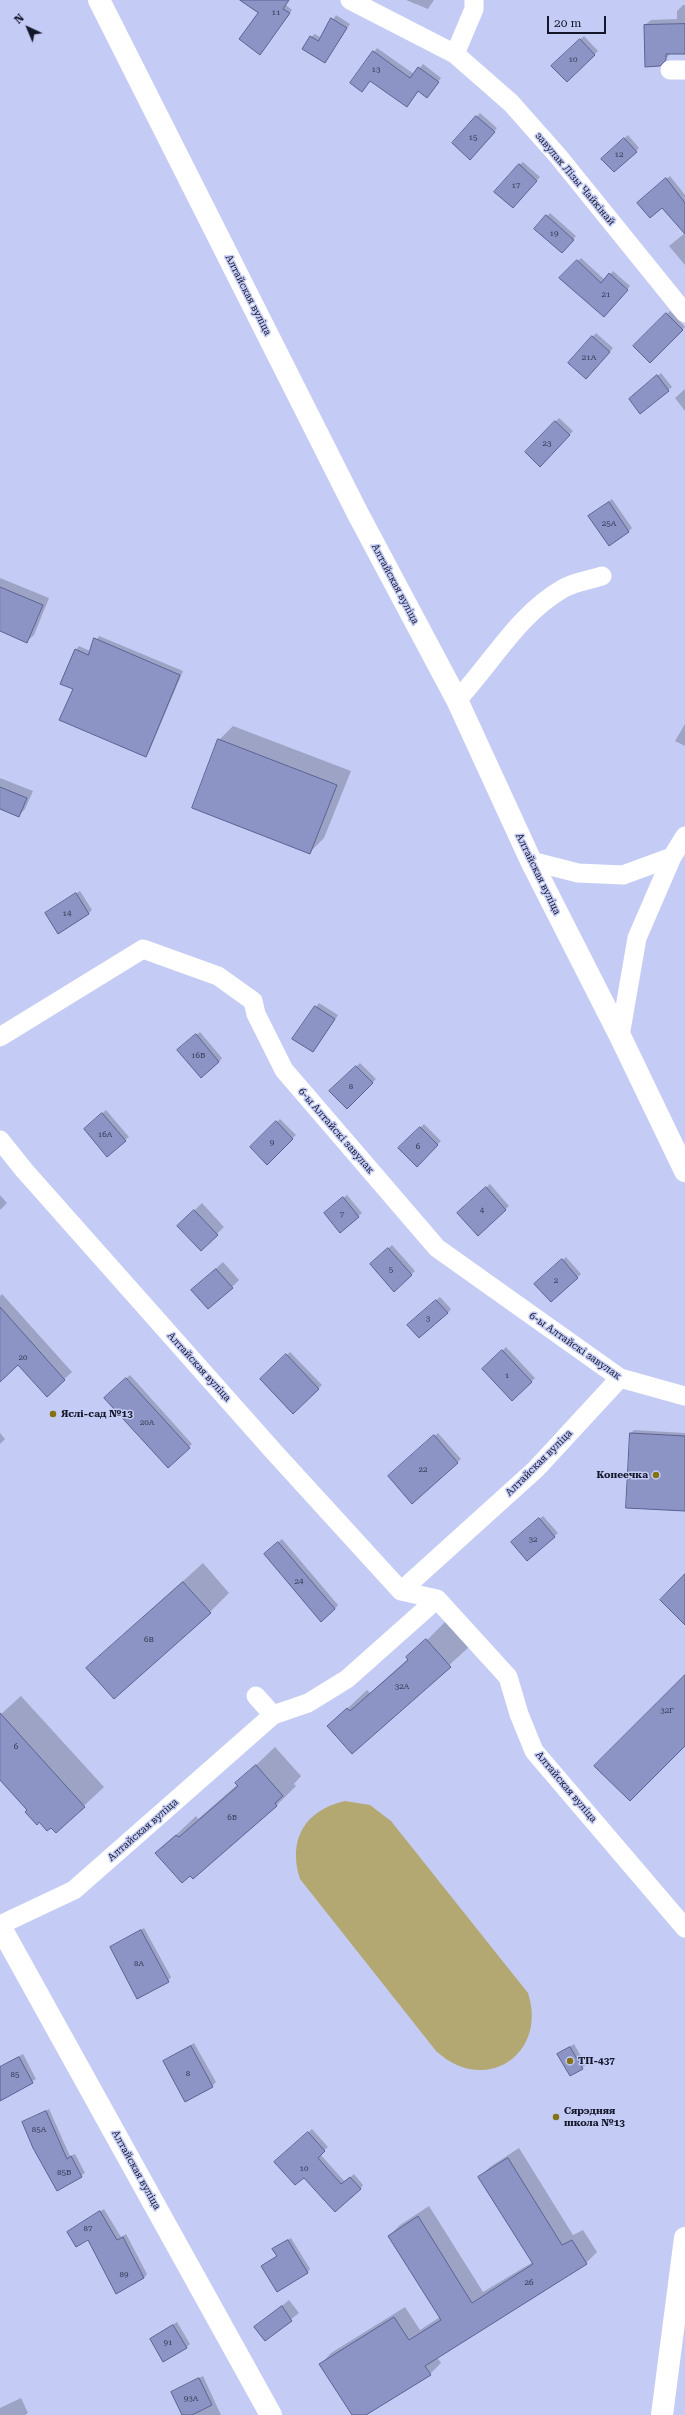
<!DOCTYPE html>
<meta charset="utf-8">
<style>
body{margin:0}
#map{position:relative;width:685px;height:2415px;overflow:hidden;background:#c4ccf6;font-family:"Roboto Serif",serif}
canvas{display:block}
.north{position:absolute;left:8px;top:8px;width:40px;height:40px;-webkit-text-stroke:3px #c4ccf6;paint-order:stroke;rotate:316deg;font-size:11px;font-weight:700;line-height:16px;text-align:center;color:#141629}
.north::after{content:'';display:block;margin:auto;width:14px;height:18px;background:#141629;clip-path:polygon(50% 0,100% 100%,50% 72%,0 100%)}
.scale{position:absolute;left:547px;top:16px;width:59px;height:18px;box-sizing:border-box;border:2px solid #141629;border-top:0;padding-left:5px;font-size:12px;line-height:14px;white-space:nowrap;color:#141629;-webkit-text-stroke:3px #c4ccf6;paint-order:stroke}
</style>
<div id="map">
<canvas width="685" height="2415"></canvas>
<div class="north">N</div>
<div class="scale">20 m</div>
</div>
<script>
const ctx = document.querySelector('canvas').getContext('2d');
ctx.lineJoin = 'round';
function fillPath(path, color) {
  ctx.fillStyle = color;
  ctx.fill(path, 'evenodd');
}
function strokePath(path, color, width, dash) {
  ctx.strokeStyle = color;
  ctx.lineWidth = width;
  ctx.lineCap = dash ? 'butt' : 'round';
  ctx.setLineDash(dash || []);
  ctx.stroke(path);
}
function write(font, color, halo, rows, align = 'center') {
  ctx.font = font + ' "Roboto Serif",serif';
  ctx.lineWidth = 3;
  ctx.setLineDash([]);
  ctx.textBaseline = 'middle';
  ctx.strokeStyle = halo;
  ctx.fillStyle = color;
  for (const [text, x, y, turn = 0] of rows) {
    ctx.save();
    ctx.translate(x, y);
    ctx.rotate((+turn || 0) * Math.PI / 180);
    ctx.textAlign = isNaN(turn) ? turn : align;
    if (halo) ctx.strokeText(text, 0, 0);
    ctx.fillText(text, 0, 0);
    ctx.restore();
  }
}
fillPath(new Path2D(`
 M345,1801L370,1805L391,1821L528,1993C548,2055 484,2096 436,2051L300,1879C287,1840 305,1810 345,1801Z`), '#b4a872');
fillPath(new Path2D(`
 M241,0H289L286,5L292,10L260,54L259,13Z
 M406,0H434L428,9Z
 M683,5H685V53H671L660,65L645,25L651,20L677,19V11Z
 M336,15L350,24L325,62L311,37L315,34L321,38Z
 M584,36L598,51L567,81L553,66Z
 M377,48L414,74L423,64L441,78L430,93L419,91L407,106L370,80L362,91L351,83Z
 M480,113L497,128L474,155L454,143Z
 M628,135L639,148L636,151L602,159Z
 M523,162L540,177L516,204L519,165Z
 M670,176L685,195V204L662,207L642,199Z
 M550,213L576,236L565,249L535,228Z
 M685,233V265L669,246Z
 M581,258L605,280L613,271L630,286L607,313L561,278Z
 M670,311L685,327L650,361L635,346Z
 M596,333L613,348L589,375L569,363Z
 M661,373L672,387L640,412L633,395Z
 M685,389V411L675,398Z
 M559,418L573,431L540,466L526,452Z
 M612,499L632,528L629,531L590,516Z
 M0,578L49,598L34,635L27,641L0,630Z
 M99,636L183,671L149,752L145,756L74,689L76,650L79,646L90,651Z
 M685,724V746L675,741Z
 M233,726L351,771L324,838L310,852L219,740Z
 M0,778L33,791L25,809L19,815L0,808Z
 M80,891L92,910L88,914L46,913Z
 M319,1003L338,1015L316,1048L294,1039Z
 M200,1032L222,1058L219,1062L182,1047Z
 M360,1063L376,1079L347,1108L331,1091Z
 M106,1110L129,1137L125,1140L88,1126Z
 M280,1119L296,1135L267,1163L251,1147Z
 M424,1124L441,1141L417,1165L400,1148Z
 M490,1184L509,1206L478,1234L462,1209Z
 M0,1195L7,1203L0,1210Z
 M347,1195L362,1213L340,1231L329,1210Z
 M202,1203L224,1227L201,1250L178,1226Z
 M392,1245L415,1271L394,1290L374,1261Z
 M566,1257L581,1274L551,1301L539,1281Z
 M223,1262L239,1280L232,1287L200,1283Z
 M2,1294L72,1372L47,1395L18,1364L0,1380V1296Z
 M440,1297L451,1309L448,1313L412,1321Z
 M506,1347L535,1378L512,1400L483,1369Z
 M290,1352L322,1385L293,1413L261,1380Z
 M130,1375L192,1444L168,1467L109,1395Z
 M634,1430L685,1433V1509L631,1433Z
 M0,1433L5,1439L0,1444Z
 M438,1433L461,1459L413,1502L393,1473Z
 M543,1516L558,1533L527,1560L516,1539Z
 M282,1539L338,1605L335,1609L268,1551Z
 M203,1563L229,1593L210,1612L87,1668Z
 M446,1621L469,1647L352,1753L329,1726L367,1690L370,1693L409,1658Z
 M21,1696L104,1787L56,1832L29,1810L0,1779V1715Z
 M275,1747L301,1776L294,1784L296,1786L277,1805L193,1878L157,1853L196,1816L198,1819L238,1784L237,1783Z
 M144,1928L171,1977L168,1981L111,1947Z
 M194,2043L216,2082L212,2086L164,2061Z
 M574,2044L586,2065L582,2068L558,2054Z
 M23,2054L36,2079L4,2098L0,2089V2067Z
 M49,2109L70,2156L75,2154L85,2173L58,2189L23,2123Z
 M312,2129L328,2147L320,2154L345,2182L354,2174L363,2185L360,2189L304,2176L279,2158Z
 M519,2148L573,2235L583,2230L597,2252L586,2263L437,2357L441,2363L430,2374L364,2415H353L321,2364L331,2353L405,2307L420,2330L440,2317L389,2236L400,2225L429,2206L483,2292L533,2262L479,2177L490,2167Z
 M104,2209L121,2237L126,2234L147,2274L144,2278L88,2239L68,2232Z
 M291,2238L310,2269L307,2273L262,2266L277,2256L274,2249L277,2246Z
 M289,2300L299,2313L265,2340L256,2327Z
 M177,2322L190,2344L186,2348L151,2339Z
 M203,2376L221,2415H183L172,2392Z
 M21,2398L28,2413L25,2415H0V2408Z`), '#0003');
const building = new Path2D(`
 M240,0H289L283,9L290,13L260,55L239,39L258,13Z
 M331,18L347,28L325,63L302,49L310,36L318,41Z
 M685,24V54H666V60L660,66L645,67L644,25Z
 M580,39L595,55L567,82L551,66Z
 M373,51L410,78L418,67L439,82L427,98L418,91L407,107L370,81L362,92L350,83Z
 M476,116L495,132L470,160L452,143Z
 M624,138L637,152L614,172L601,159Z
 M519,164L537,181L513,208L494,192Z
 M666,178L685,203V234L662,208L650,218L637,203Z
 M546,215L574,240L562,253L534,229Z
 M577,260L601,283L609,273L628,290L604,317L559,278Z
 M666,313L683,330L650,363L633,346Z
 M592,336L610,352L586,379L568,363Z
 M657,375L669,391L640,414L629,399Z
 M555,421L570,435L540,467L525,452Z
 M609,502L629,532L609,546L588,516Z
 M0,587L43,605L27,643L0,631Z
 M94,638L180,675L146,757L59,720L73,689L60,684L75,649L88,655Z
 M218,739L337,785L310,854L192,808Z
 M0,787L27,798L19,817L0,809Z
 M76,893L89,914L58,934L45,913Z
 M315,1006L335,1019L313,1052L292,1039Z
 M196,1034L219,1062L201,1078L177,1050Z
 M356,1066L373,1083L347,1109L329,1091Z
 M102,1113L126,1141L107,1157L84,1129Z
 M276,1121L293,1139L267,1165L250,1147Z
 M420,1127L438,1145L417,1167L398,1148Z
 M486,1187L506,1210L478,1236L457,1213Z
 M343,1197L359,1217L340,1233L324,1213Z
 M194,1210L218,1235L201,1251L177,1226Z
 M388,1248L412,1275L394,1292L370,1264Z
 M562,1259L578,1278L551,1302L534,1284Z
 M216,1269L233,1288L208,1309L191,1290Z
 M436,1300L448,1313L419,1338L407,1325Z
 M0,1307L65,1380L47,1397L18,1365L0,1382Z
 M502,1350L532,1382L512,1401L482,1369Z
 M286,1354L319,1389L293,1414L260,1379Z
 M126,1378L190,1448L168,1468L104,1398Z
 M630,1433L685,1436V1511L626,1508Z
 M434,1435L458,1463L412,1504L388,1476Z
 M539,1518L555,1537L527,1561L511,1542Z
 M278,1542L335,1609L321,1622L264,1554Z
 M685,1574V1625L660,1600Z
 M183,1582L211,1613L114,1699L86,1668Z
 M426,1639L451,1667L352,1754L327,1726L347,1708L350,1711L408,1660L406,1657Z
 M685,1675V1746L630,1801L594,1766Z
 M0,1713L85,1807L56,1833L51,1828L47,1831L39,1822L37,1825L25,1812L27,1810L0,1780Z
 M256,1765L283,1796L275,1803L277,1806L193,1879L190,1876L182,1883L155,1853L176,1835L179,1837L238,1786L235,1783Z
 M141,1930L169,1982L137,1999L110,1947Z
 M191,2046L213,2087L185,2102L163,2061Z
 M570,2047L583,2069L570,2076L557,2054Z
 M19,2057L33,2083L0,2101V2067Z
 M46,2111L67,2159L71,2156L82,2177L57,2191L33,2148L22,2122Z
 M308,2132L325,2151L318,2158L341,2184L350,2177L361,2189L335,2212L304,2178L295,2185L274,2162Z
 M508,2158L562,2245L572,2240L587,2264L425,2366L431,2375L366,2415H352L319,2364L394,2317L409,2340L441,2320L388,2236L418,2216L472,2303L533,2264L478,2177Z
 M100,2211L117,2240L123,2237L144,2278L116,2294L88,2240L76,2247L67,2232Z
 M288,2240L308,2273L277,2292L261,2266L277,2256L272,2249Z
 M282,2306L292,2321L265,2341L254,2327Z
 M173,2325L187,2348L163,2362L150,2339Z
 M199,2378L212,2405L192,2415H182L171,2392Z`);
fillPath(building, '#8c94c6');
strokePath(building, '#5b6291', 1);
strokePath(new Path2D(`
 M350,0L455,54L511,103L558,156L685,313
 M455,54L474,9V0
 M670,70H685
 M457,700C492,663 518,614 564,588C575,582 590,580 602,576
 M531,861L578,873L623,875L672,857
 M620,1036L637,938L672,857L685,836
 M0,1037L143,949L218,976L253,1001L256,1014L284,1070L437,1248L620,1378L685,1396
 M0,1140L24,1170L275,1453L401,1591L437,1599L508,1677L519,1714L534,1751L685,1928
 M401,1591L536,1469L620,1378
 M256,1696L273,1715
 M0,1925L74,1890L273,1715L308,1703L347,1679L437,1599`), '#fff', 19);
strokePath(new Path2D(`
 M99,0L358,514L457,700L531,861L620,1036L685,1171
 M0,1926L271,2415
 M662,2415L685,2238`), '#fff', 22);
for (const [x, y, r, color] of [
 [53,1414,4,"#847112"],
 [656,1475,4,"#847112"],
 [570,2061,4,"#847112"],
 [556,2117,4,"#847112"]
]) {
  const dot = new Path2D();
  dot.arc(x, y, r, 0, 2 * Math.PI);
  ctx.fillStyle = color;
  ctx.fill(dot);
  strokePath(dot, '#c4ccf6', 1.5);
}
write('8px', '#323650', null, [
 ["11",276,13],
 ["10",573,60],
 ["13",376,70],
 ["15",473,138],
 ["12",619,155],
 ["17",516,186],
 ["19",554,234],
 ["21",606,295],
 ["21А",589,358],
 ["23",547,444],
 ["25А",609,524],
 ["14",67,914],
 ["16Б",198,1056],
 ["8",351,1087],
 ["16А",105,1135],
 ["9",272,1143],
 ["6",418,1147],
 ["4",482,1211],
 ["7",342,1215],
 ["5",391,1270],
 ["2",556,1281],
 ["3",428,1319],
 ["20",23,1358],
 ["1",507,1376],
 ["20А",147,1423],
 ["22",423,1470],
 ["32",533,1540],
 ["24",299,1582],
 ["6В",149,1640],
 ["32А",402,1687],
 ["32Г",667,1711],
 ["6",16,1747],
 ["6Б",232,1818],
 ["8А",139,1964],
 ["8",188,2074],
 ["85",15,2075],
 ["85А",39,2130],
 ["10",304,2169],
 ["85Б",64,2173],
 ["87",88,2229],
 ["89",124,2275],
 ["26",529,2283],
 ["91",168,2343],
 ["93А",191,2399]
]);
write('10px', '#141629', '#c4ccf6', [
 ["завулак Лізы Чайкінай",575,179,50],
 ["Алтайская вуліца",248,295,63],
 ["Алтайская вуліца",395,584,62],
 ["Алтайская вуліца",538,874,64],
 ["6-ы Алтайскі завулак",336,1131,49],
 ["6-ы Алтайскі завулак",575,1346,35],
 ["Алтайская вуліца",199,1367,48],
 ["Алтайская вуліца",539,1463,-45],
 ["Алтайская вуліца",566,1787,50],
 ["Алтайская вуліца",143,1830,-41],
 ["Алтайская вуліца",136,2170,61]
]);
write('bold 10px', '#141629', '#c4ccf6', [
 ["Яслі-сад №13",61,1414],
 ["Копеечка",648,1475,"right"],
 ["ТП-437",578,2061],
 ["Сярэдняя",564,2111],
 ["школа №13",564,2123]
], 'left');
</script>
